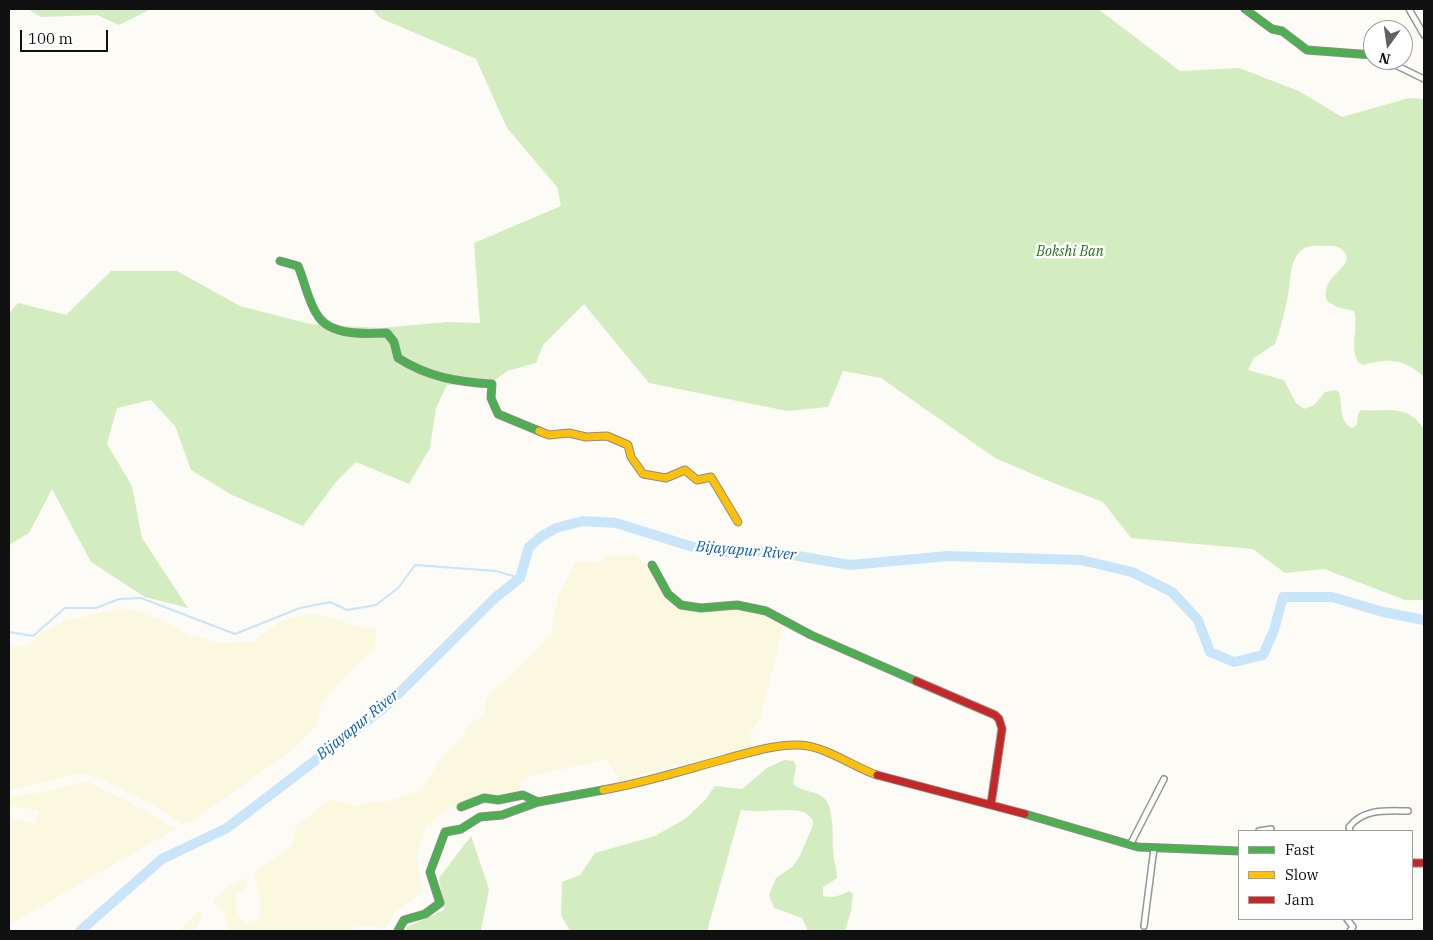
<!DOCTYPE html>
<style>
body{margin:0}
#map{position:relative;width:1433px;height:940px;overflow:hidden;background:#fcfbf5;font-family:"IBM Plex Serif",serif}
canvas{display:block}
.frame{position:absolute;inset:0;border:10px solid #101010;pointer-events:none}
.legend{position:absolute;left:1238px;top:830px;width:175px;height:90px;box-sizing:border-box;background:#fff;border:1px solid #9f9f9f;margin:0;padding:6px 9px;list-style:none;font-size:15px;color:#101010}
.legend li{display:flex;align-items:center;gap:10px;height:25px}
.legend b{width:25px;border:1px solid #9f9f9f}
.north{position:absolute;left:1363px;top:20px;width:50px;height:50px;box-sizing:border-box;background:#fff;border:1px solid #9f9f9f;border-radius:50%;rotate:194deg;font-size:14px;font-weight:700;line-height:20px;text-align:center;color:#101010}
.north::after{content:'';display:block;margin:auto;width:18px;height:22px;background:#636260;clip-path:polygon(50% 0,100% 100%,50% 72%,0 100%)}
.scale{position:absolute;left:20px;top:30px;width:88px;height:22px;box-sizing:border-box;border:2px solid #101010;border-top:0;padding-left:6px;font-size:15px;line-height:18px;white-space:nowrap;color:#101010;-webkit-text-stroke:4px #fff;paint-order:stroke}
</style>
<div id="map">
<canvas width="1433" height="940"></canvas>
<div class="frame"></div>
<ul class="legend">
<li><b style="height:6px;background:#4caf50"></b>Fast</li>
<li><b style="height:6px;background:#ffc107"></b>Slow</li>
<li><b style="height:6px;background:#c62828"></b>Jam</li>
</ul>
<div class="north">N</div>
<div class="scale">100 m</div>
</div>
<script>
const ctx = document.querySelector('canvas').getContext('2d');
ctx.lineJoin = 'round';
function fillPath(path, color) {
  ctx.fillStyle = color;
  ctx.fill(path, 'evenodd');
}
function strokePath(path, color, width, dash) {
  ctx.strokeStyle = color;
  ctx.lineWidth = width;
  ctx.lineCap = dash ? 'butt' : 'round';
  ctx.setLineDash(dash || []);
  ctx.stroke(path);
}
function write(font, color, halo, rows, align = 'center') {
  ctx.font = font + ' "IBM Plex Serif",serif';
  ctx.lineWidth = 5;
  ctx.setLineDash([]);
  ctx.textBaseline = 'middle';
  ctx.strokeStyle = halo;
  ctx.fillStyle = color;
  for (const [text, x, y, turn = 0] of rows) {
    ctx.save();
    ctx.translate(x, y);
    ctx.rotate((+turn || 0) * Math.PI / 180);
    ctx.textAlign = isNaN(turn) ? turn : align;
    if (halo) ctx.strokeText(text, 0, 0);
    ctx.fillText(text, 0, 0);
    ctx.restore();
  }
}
fillPath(new Path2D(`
 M636,555L652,573L663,596L681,606L727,607L758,613L784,624L761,716L750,735L753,748L661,769L620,781L607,759L528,777L522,781L518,794L464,802L443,813L427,826L420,844L417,865L423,892L396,911L385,930L371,925L355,927L354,931H228L224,913L213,902L225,889L245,878L249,886L236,893V910L244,924L259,918L260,898L254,872L292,845L296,826L331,799L356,806L371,802L389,801L422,789L439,761L464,737L468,724L484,716L485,704L490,694L522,665L551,634L558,597L576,561L597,563L605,556Z
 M120,608L137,611L163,621L189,635L220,643L252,642L281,621L297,616L318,614L359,627L376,628L375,648L336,685L321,706L317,725L297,746L193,821L183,824L151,804L99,778L81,773L9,791V645L27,647L42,632L63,622Z
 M85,781L130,802L175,829L9,925V818L34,824L39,810L9,806V797L47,791Z
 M198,912L203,914L194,931H179Z`), '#faf9e0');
fillPath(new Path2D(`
 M27,9H151L119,25L97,15L41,17Z
 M372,9H1098L1180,71L1239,68L1299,91L1342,117L1409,98L1424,99V377C1404,358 1388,358 1363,365L1358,362C1349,344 1359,330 1354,311L1337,307L1327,301C1319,277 1352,268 1346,255C1343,247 1334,245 1327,246C1321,246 1312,245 1307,247C1289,254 1291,280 1288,295C1285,311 1281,328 1275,344L1254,358L1248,370L1284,380L1296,403L1304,409L1314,405L1325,392L1335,390L1339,392C1343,405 1338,423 1353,428L1357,424L1358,414L1361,410C1379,412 1397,406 1413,417C1417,419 1420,425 1424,428V600H1405L1324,569L1285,573L1253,549L1131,538L1103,502L1051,482L995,458L881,378L843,371L828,407L787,411L649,383L584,304L543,345L536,363L507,371L494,381L447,385L436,408L430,448L409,484L356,462L336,482L303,526L232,495L191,470L175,426L151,400L117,408L107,444L132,486L142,538L188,608L145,597L91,562L52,489L29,533L9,545V313L18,303L66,315L111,271H177L240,306L310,324L381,328L447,322L480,323L474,243L561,206L557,187L507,128L476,59L380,18Z
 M784,760L794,761L796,766L793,784C802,792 815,790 824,798C836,809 831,843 834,859C835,865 837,870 837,878L823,887V896C833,899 841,895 849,891L853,894L851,911L845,931H808L802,918L774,908L769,895L776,878L792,867L800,856L813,825V820L806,813C786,806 762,814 741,810L707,931H570L561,915L562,882L580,875L595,853L655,836L685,819L705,800L715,786L742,789L767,768Z
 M471,836L489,889L481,931H406L407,927L444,910L439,878Z`), '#d3edc0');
strokePath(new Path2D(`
 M9,632L33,636L65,608H96L119,599L141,598L235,634L300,608L330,602L347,610L376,605L399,587L415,565L496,571L520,578`), '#c8e5fa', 2);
strokePath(new Path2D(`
 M80,931L162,859L227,828L385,707L496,597L520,578L529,547L542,536L556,528L583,521L616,523L693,547L725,552L755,551L792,555L850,565L948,556L1081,560L1132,572L1172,592L1198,620L1210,652L1234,662L1263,655L1274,630L1283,597H1332L1383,612L1424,620`), '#c8e5fa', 10);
const street = new Path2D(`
 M1409,9L1424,35
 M1385,60L1424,79
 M1259,831L1271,829V831
 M1350,831L1349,827C1364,808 1386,811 1408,811
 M1130,845L1164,779
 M1347,919L1353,927L1350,931
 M1144,926L1154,848`);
const fast = new Path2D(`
 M1245,9L1272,29L1282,31L1307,50L1373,55
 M280,261L298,266C305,282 308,302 318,316C331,336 366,334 387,333L394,342L398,358C428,377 457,382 492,384L491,398L498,414L539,431
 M652,565L668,594L681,605L701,608L737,605L766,611L811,635L916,681
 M461,807L484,798L498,800L523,795L538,802
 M1025,814L1138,847L1239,851
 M398,931L404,920L425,914L440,903L430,872L445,832L461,829L480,817L502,815L538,802L603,790`);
const slow = new Path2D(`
 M539,431L549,435L569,433L586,437L607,436L628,445L631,457L643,474L666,478L685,470L697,480L711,477L738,522
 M603,790C644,783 684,770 725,759C748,753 775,744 799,745C826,746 853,767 877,775`);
const jam = new Path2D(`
 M916,681L995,715L999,719L1002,729L991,804
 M877,775L1025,814
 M1412,863H1424`);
strokePath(street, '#969693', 8);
strokePath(fast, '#8d8c8a', 9);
strokePath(slow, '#8d8c8a', 9);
strokePath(jam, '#8d8c8a', 9);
strokePath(street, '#fffefe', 5);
strokePath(fast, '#4caf50', 7);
strokePath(slow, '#ffc107', 7);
strokePath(jam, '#c62828', 7);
write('italic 14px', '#256f18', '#fff', [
 ["Bokshi Ban",1070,252]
]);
write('italic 15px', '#0b5daf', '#fff', [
 ["Bijayapur River",746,551,5],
 ["Bijayapur River",358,725,-39]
]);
</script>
